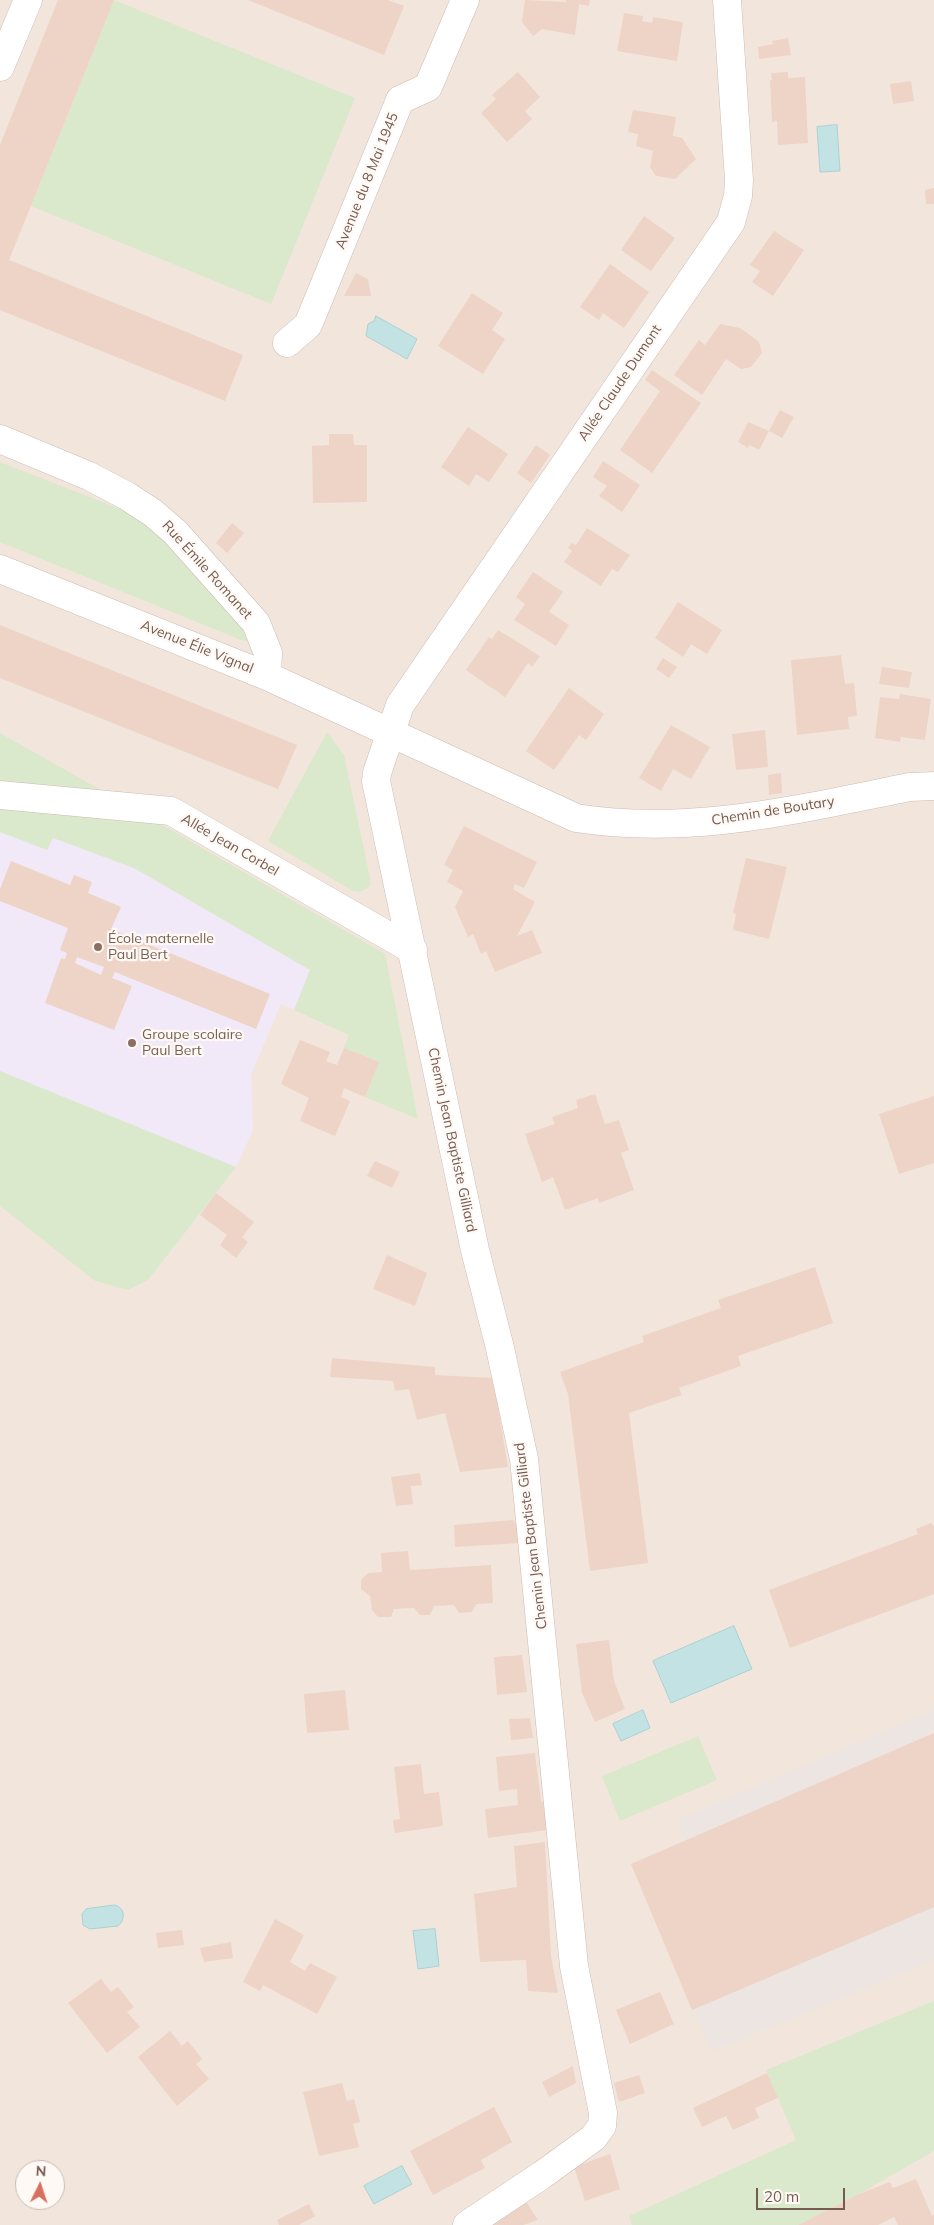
<!DOCTYPE html>
<meta charset="utf-8">
<style>
body{margin:0}
#map{position:relative;width:934px;height:2225px;overflow:hidden;background:#fbf4ed;font-family:Mulish,sans-serif}
canvas{display:block}
.north{position:absolute;left:15px;top:2160px;width:50px;height:50px;box-sizing:border-box;background:#fef9f4;border:1px solid #c7bab3;border-radius:50%;rotate:4deg;font-size:14px;font-weight:700;line-height:20px;text-align:center;color:#755b51}
.north::after{content:'';display:block;margin:auto;width:18px;height:22px;background:#d77060;clip-path:polygon(50% 0,100% 100%,50% 72%,0 100%)}
.scale{position:absolute;left:756px;top:2188px;width:89px;height:22px;box-sizing:border-box;border:2px solid #755b51;border-top:0;padding-left:6px;font-size:15px;line-height:18px;white-space:nowrap;color:#755b51;-webkit-text-stroke:4px #fef9f4;paint-order:stroke}
</style>
<div id="map">
<canvas width="934" height="2225"></canvas>
<div class="north">N</div>
<div class="scale">20 m</div>
</div>
<script>
const ctx = document.querySelector('canvas').getContext('2d');
ctx.lineJoin = 'round';
function fillPath(path, color) {
  ctx.fillStyle = color;
  ctx.fill(path, 'evenodd');
}
function strokePath(path, color, width, dash) {
  ctx.strokeStyle = color;
  ctx.lineWidth = width;
  ctx.lineCap = dash ? 'butt' : 'round';
  ctx.setLineDash(dash || []);
  ctx.stroke(path);
}
function write(font, color, halo, rows, align = 'center') {
  ctx.font = font + ' Mulish,sans-serif';
  ctx.lineWidth = 4.5;
  ctx.setLineDash([]);
  ctx.textBaseline = 'middle';
  ctx.strokeStyle = halo;
  ctx.fillStyle = color;
  for (const [text, x, y, turn = 0] of rows) {
    ctx.save();
    ctx.translate(x, y);
    ctx.rotate((+turn || 0) * Math.PI / 180);
    ctx.textAlign = isNaN(turn) ? turn : align;
    if (halo) ctx.strokeText(text, 0, 0);
    ctx.fillText(text, 0, 0);
    ctx.restore();
  }
}
fillPath(new Path2D(`
 M0,0H934V2225H0ZM25,2170H55V2200H25Z`), '#f2e6dc');
fillPath(new Path2D(`
 M934,1710V1960L712,2051L631,1864L685,1841L677,1820Z`), '#ece5e2');
fillPath(new Path2D(`
 M0,804L330,922L294,1010L281,1004L251,1075L253,1130L236,1167L148,1280L128,1290L95,1281L0,1206Z`), '#f1e9f8');
fillPath(new Path2D(`
 M114,0L355,98L271,304L31,206Z
 M0,462L128,512L156,533L178,556L248,635L246,642L0,542Z
 M327,732L344,755L371,883L368,888L359,892L353,891L268,841Z
 M0,733L154,820L385,954L418,1119L365,1097L379,1062L344,1048L349,1035L294,1010L310,970L134,868L53,838L47,850L0,832Z
 M0,1071L236,1167L148,1280L128,1290L95,1281L0,1206Z
 M698,1736L717,1780L620,1821L602,1776Z
 M934,2001V2151L859,2194L798,2225H632L629,2216L796,2140L766,2070Z`), '#dae8cc');
const water = new Path2D(`
 M837,125L840,171L820,172L817,127Z
 M376,316L417,339L407,359L366,336L368,324L374,321Z
 M734,1626L752,1669L671,1703L653,1661Z
 M643,1710L650,1728L621,1741L613,1724Z
 M115,1905C125,1908 126,1919 118,1926L90,1929L83,1925L82,1914L86,1909Z
 M435,1929L439,1966L418,1969L413,1931Z
 M402,2166L412,2184L374,2204L364,2186Z`);
fillPath(water, '#c3e2e4');
strokePath(water, '#aad2d4', 1);
fillPath(new Path2D(`
 M58,0H114L9,260L243,355L225,401L0,310V145Z
 M248,0H388L404,6L384,55Z
 M525,0L566,2V0H590L589,6L579,4L575,35L542,29L533,36L522,22Z
 M624,13L643,16L642,21L652,23L653,17L683,22L677,61L617,51Z
 M788,38L791,55L759,59L758,47L773,44L772,41Z
 M518,72L540,97L525,111L532,119L507,142L481,113L496,99L492,95Z
 M788,72V78L805,77L808,143L778,145L777,121L772,122L770,80H772L771,73Z
 M911,81L914,101L893,104L890,84Z
 M633,110L676,117L673,136L682,138L696,159L675,179L656,176L650,167L653,151L636,146L638,134L628,132Z
 M934,188V204H926L925,190Z
 M644,216L675,238L651,271L621,250Z
 M774,231L804,250L773,296L752,282L760,271L750,265Z
 M610,264L649,292L624,328L603,313L599,320L580,307Z
 M356,273L368,279L371,296H344Z
 M472,293L503,313L492,330L505,339L483,374L438,346Z
 M720,324L740,328L759,342L762,353L751,367L741,369L726,359L702,395L674,375L699,340L705,345Z
 M652,370L701,403L652,473L620,450L660,391L645,380Z
 M780,410L794,417L782,438L769,431Z
 M748,422L769,431L759,450L749,445L748,448L738,442Z
 M468,427L508,454L489,482L476,474L469,486L441,467Z
 M329,434H353L354,445H367V502L313,503L312,446L329,445Z
 M536,445L550,455L531,483L517,473Z
 M603,461L640,485L622,512L599,496L607,486L593,477Z
 M232,523L244,533L227,553L216,543Z
 M587,528L630,555L618,572L612,569L601,586L564,562L572,551L568,548L572,543L576,545Z
 M533,572L563,592L549,612L569,625L556,646L514,620L525,604L516,597Z
 M678,602L722,630L707,654L691,644L683,657L655,638Z
 M0,625L297,745L278,789L0,678Z
 M498,630L540,656L532,667L528,663L505,697L466,670L489,637L492,639Z
 M841,655L845,684L854,683L857,716L848,717L849,729L797,735L791,660Z
 M663,658L677,667L669,678L656,669Z
 M882,667L912,672L909,688L879,684Z
 M569,688L604,714L586,740L579,735L554,770L526,751Z
 M900,694L931,699L925,740L901,737L900,742L875,738L880,697L899,699Z
 M671,725L710,747L691,779L673,769L661,791L639,778Z
 M765,730L768,767L736,770L732,734Z
 M781,773L782,793L769,795L768,775Z
 M464,826L537,862L524,888L515,884L513,889L535,902L517,936L532,930L542,953L495,972L486,951L481,954L473,934L468,937L455,907L463,891L447,882L453,870L444,865Z
 M746,858L787,867L769,939L733,930L736,914L733,913Z
 M11,861L70,885L74,875L92,882L88,893L121,907L111,929L270,994L256,1029L115,972L112,978L132,986L114,1030L45,1003L61,958L65,959L67,953L60,950L68,928L0,901V889ZM77,957L104,967L101,975L75,963Z
 M300,1040L330,1052L326,1061L337,1065L344,1048L379,1062L365,1097L344,1088L341,1097L350,1101L335,1136L300,1121L309,1098L281,1084Z
 M595,1094L605,1124L619,1120L629,1150L621,1153L634,1190L599,1203L598,1198L565,1210L553,1177L542,1182L525,1134L555,1124L552,1117L578,1108L576,1100Z
 M934,1096V1163L899,1174L879,1114Z
 M375,1161L400,1172L392,1188L367,1176Z
 M216,1193L254,1222L242,1237L248,1242L236,1258L220,1245L227,1235L200,1215Z
 M387,1255L427,1273L415,1306L373,1289Z
 M815,1267L833,1323L738,1356L741,1366L679,1388L682,1395L629,1413L648,1563L590,1571L568,1394L560,1372L644,1342L642,1336L721,1308L718,1300Z
 M332,1358L435,1367V1375L493,1378L508,1467L460,1472L445,1413L417,1420L409,1389L395,1391L393,1381L330,1377Z
 M420,1473L422,1485L411,1486L413,1504L396,1506L391,1477Z
 M513,1520L517,1526L520,1543L455,1547L454,1525Z
 M931,1523L934,1526V1594L790,1648L769,1590L918,1534L916,1529Z
 M408,1551L410,1570L491,1565L493,1603L476,1604L472,1612L459,1613L454,1605L434,1606L430,1615H420L414,1608L394,1609L391,1617H378L372,1610L370,1596L361,1589V1580L368,1573L382,1572L381,1553Z
 M609,1640L614,1681L625,1709L595,1722L582,1693L576,1644Z
 M522,1655L527,1692L497,1695L494,1657Z
 M345,1690L349,1730L307,1733L304,1694Z
 M530,1718L533,1738L511,1740L509,1719Z
 M934,1733V1907L692,2010L631,1864Z
 M535,1753L541,1802H543L547,1830L488,1838L485,1809L518,1805L517,1789L499,1791L496,1757Z
 M421,1764L424,1794L439,1792L443,1826L395,1833L393,1820L400,1819L394,1767Z
 M545,1842L551,1956L558,1993L528,1991L526,1960L480,1962L474,1894L517,1887L514,1846Z
 M275,1919L304,1935L290,1962L305,1971L310,1963L337,1977L317,2014L263,1985L260,1991L243,1982Z
 M182,1930L184,1945L158,1948L156,1933Z
 M231,1942L233,1958L204,1962L200,1948Z
 M101,1979L111,1992L118,1987L134,2007L127,2012L140,2027L107,2053L68,2003Z
 M660,1992L674,2024L630,2044L616,2010Z
 M170,2031L182,2046L188,2041L202,2059L196,2064L209,2079L177,2106L138,2057Z
 M573,2066L576,2083L549,2097L542,2082Z
 M767,2073L778,2098L755,2108L759,2118L733,2130L726,2116L702,2127L693,2108Z
 M639,2075L645,2093L619,2102L614,2083Z
 M342,2083L347,2101L354,2099L360,2122L353,2124L359,2147L319,2156L303,2092Z
 M494,2107L512,2142L481,2160L485,2168L433,2195L410,2151Z
 M610,2154L620,2189L585,2201L574,2167Z
 M916,2179L932,2216L934,2214V2225H898L894,2217L878,2225H798L859,2194L890,2182L893,2188Z
 M525,2200L538,2220L523,2225H490Z
 M309,2204L315,2216L299,2225H279L277,2220Z`), '#eed3c7');
const street = new Path2D(`
 M0,67L28,0
 M287,343L308,325L400,100L428,87L465,0
 M0,439L89,476L127,496L153,513L175,532L256,623L268,653L267,676
 M0,569L267,676L576,818C689,836 799,809 910,787L934,786
 M0,795L171,811L413,950
 M467,2225L542,2175L593,2138L602,2126L603,2113L574,1966L524,1459L500,1348L475,1250L376,781L377,773L400,705L731,222L738,196L739,180L727,0`);
strokePath(street, '#cdbcb3', 29);
strokePath(street, '#fff', 28);
for (const [x, y, r, color] of [
 [98,947,5,"#8d6e63"],
 [132,1043,5,"#8d6e63"]
]) {
  const dot = new Path2D();
  dot.arc(x, y, r, 0, 2 * Math.PI);
  ctx.fillStyle = color;
  ctx.fill(dot);
  strokePath(dot, '#fef9f4', 2);
}
write('14px', '#755b51', '#fef9f4', [
 ["Avenue du 8 Mai 1945",367,181,-68],
 ["Allée Claude Dumont",620,383,-56],
 ["Rue Émile Romanet",207,570,48],
 ["Avenue Élie Vignal",197,647,22],
 ["Chemin de Boutary",773,811,-9],
 ["Allée Jean Corbel",230,845,30],
 ["Chemin Jean Baptiste Gilliard",452,1140,78],
 ["Chemin Jean Baptiste Gilliard",531,1536,-97]
]);
write('14px', '#785e54', '#fef9f4', [
 ["École maternelle",108,939],
 ["Paul Bert",108,955],
 ["Groupe scolaire",142,1035],
 ["Paul Bert",142,1051]
], 'left');
</script>
